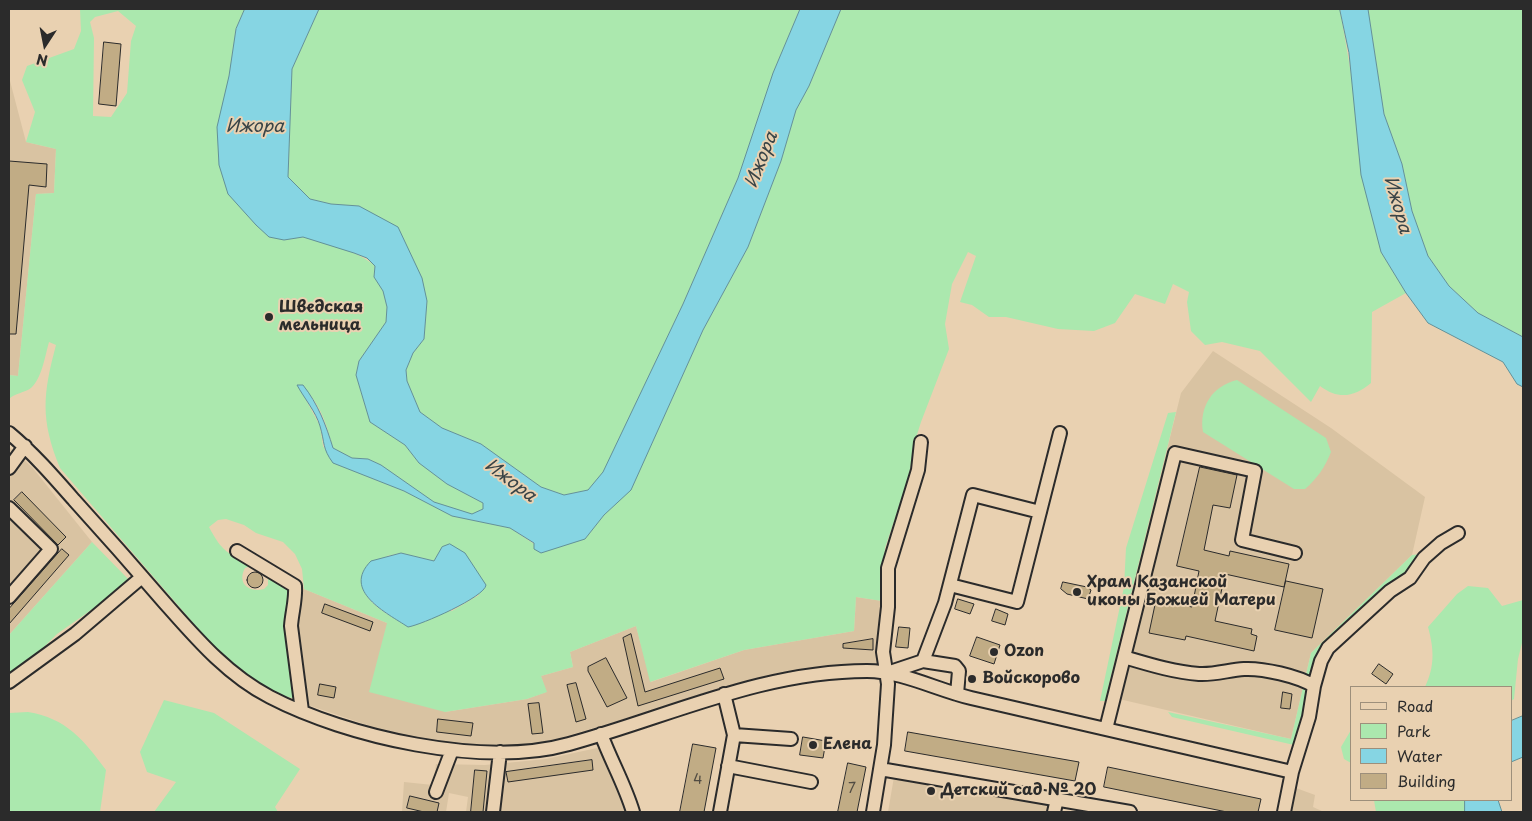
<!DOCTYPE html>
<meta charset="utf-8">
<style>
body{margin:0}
#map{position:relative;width:1532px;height:821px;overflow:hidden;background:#e9d1b1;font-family:"Playpen Sans",sans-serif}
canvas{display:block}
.frame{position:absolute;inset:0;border:10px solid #2b2b2b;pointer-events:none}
.legend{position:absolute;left:1350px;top:686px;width:162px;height:115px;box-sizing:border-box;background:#e9d1b1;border:1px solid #9d8f7b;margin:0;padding:6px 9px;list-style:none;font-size:15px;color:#2b2b2b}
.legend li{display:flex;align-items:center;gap:10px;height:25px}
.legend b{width:25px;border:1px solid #9d8f7b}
.north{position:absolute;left:20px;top:20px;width:50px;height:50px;-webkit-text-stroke:4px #e9d1b1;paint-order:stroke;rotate:191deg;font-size:14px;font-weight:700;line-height:20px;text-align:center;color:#2b2b2b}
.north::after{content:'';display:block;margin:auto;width:18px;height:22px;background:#2b2b2b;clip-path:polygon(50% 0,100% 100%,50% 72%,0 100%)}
</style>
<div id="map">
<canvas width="1532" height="821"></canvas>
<div class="frame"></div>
<ul class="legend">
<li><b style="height:6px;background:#e9d1b1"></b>Road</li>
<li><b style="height:14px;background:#abe8ae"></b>Park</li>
<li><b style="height:14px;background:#86d5e3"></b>Water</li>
<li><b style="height:14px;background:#c1ac85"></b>Building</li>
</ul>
<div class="north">N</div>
</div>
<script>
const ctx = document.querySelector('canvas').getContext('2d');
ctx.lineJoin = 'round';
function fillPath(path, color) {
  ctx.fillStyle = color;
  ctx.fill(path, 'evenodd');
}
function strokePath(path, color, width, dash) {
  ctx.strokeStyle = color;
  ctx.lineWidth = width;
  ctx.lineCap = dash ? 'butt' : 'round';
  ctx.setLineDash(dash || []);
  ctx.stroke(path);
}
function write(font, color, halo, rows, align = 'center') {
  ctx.font = font + ' "Playpen Sans",sans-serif';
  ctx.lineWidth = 4;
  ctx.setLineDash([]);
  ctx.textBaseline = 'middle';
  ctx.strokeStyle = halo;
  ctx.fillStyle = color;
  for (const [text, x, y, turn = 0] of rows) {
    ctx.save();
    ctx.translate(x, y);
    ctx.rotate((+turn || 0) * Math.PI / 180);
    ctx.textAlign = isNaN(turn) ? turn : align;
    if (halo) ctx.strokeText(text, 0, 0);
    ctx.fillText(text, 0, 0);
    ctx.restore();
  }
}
fillPath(new Path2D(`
 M9,77L26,142L56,149L54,193L36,194L18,376L9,375Z
 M1213,351L1331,428L1425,497L1412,555L1311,653L1291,739L1106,696L1181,393Z
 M9,447L32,467L92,542L9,635Z
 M304,589L387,623L445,712L527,699L546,692L541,676L573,667L570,652L636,626L651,682L744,650L854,631L856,597L882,601L878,664L816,667L759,679L560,738L519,747L437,742L391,733L305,704L296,646L298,602Z
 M611,745L639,812H466L468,797L449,793L446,812H402L404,782L433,785L436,764L485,765L546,759Z
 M894,777L1050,805L1048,812H888Z
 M1296,788L1315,795L1313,807L1324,812H1290Z`), '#d9c3a2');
fillPath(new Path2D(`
 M80,9H245L236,29L229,76L284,240C290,239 298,237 304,237C321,239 363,254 375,266L374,277L383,291L387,307L386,322L359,361L356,375L370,422L405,445L419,463L447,484L483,503V509L472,515L434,502L381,465L368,459L352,458L333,448C327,426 319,397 298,385L320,426L323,446L334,463L404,491L452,516L510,528L534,544L585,539L604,515L631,489L703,330L748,247L781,161L796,110L809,86L841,9H1340L1381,252L1406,293L1372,312L1371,383C1354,397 1339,400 1320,386L1311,402L1260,351L1222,342L1205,345L1191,331L1187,302L1189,292L1173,284L1165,304L1135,294L1115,323L1094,331L1058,329L1006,317H989L972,305L960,302L976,256L968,252L952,284L945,324L949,349L921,422L914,444L909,477L885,548L882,601L856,597L854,631L744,650L650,682L636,626L570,652L573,667L541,676L547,692L527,699L445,712L369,692L387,623L304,589L302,569L295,554L283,542L256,533L244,525L226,519L218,520L209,527C222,552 228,554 253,565L245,568C237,583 248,593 264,589L268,585V573L288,588L292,600L298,699C265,695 236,666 212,645L60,468C40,419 43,394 56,345L49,342C45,356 42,378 31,388C24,393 15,393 9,399V375L18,376L36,194L54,193L56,149L26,142L35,112L22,80L27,66L74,49L81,31ZM118,11L136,26L131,41L127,93L111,117L93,116L94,38L90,22L95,17ZM440,551L479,595L452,611L442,612L409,627C392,616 367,606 362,585L387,556L401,553L434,561Z
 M319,9H800L773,73L738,178L683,304L603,473L588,490L564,495L541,487L481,444L442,428L420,412L407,381L406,370L413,353L424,339L427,301L359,206L331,204L310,199L288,177L292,69Z
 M1368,9H1523V337L1478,313L1449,286L1428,256L1412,211L1402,164L1384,114Z
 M1237,380L1326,438L1331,452C1325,467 1317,479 1305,489H1294L1203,432C1199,407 1212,386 1237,380Z
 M1176,412L1106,696L1111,698L1110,701H1100L1124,587L1126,548L1168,413Z
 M92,542L131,582L57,634L38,653L9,677V635Z
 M1422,554L1408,577L1342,630L1310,697L1294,745L1172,717L1168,712L1291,739L1311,653L1412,555Z
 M1468,586L1488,588L1502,606L1523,600V639L1518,659L1514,699L1511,701V687H1425C1435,666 1434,649 1428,627L1457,594Z
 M164,700L214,713L300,769L275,807L278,812H154L176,782L147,772L140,752Z
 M28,712C66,718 84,740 106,770L100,812H9V713Z
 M1351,730V763L1344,759L1341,747Z
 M1374,800H1465V812H1376Z`), '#abe8ae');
const water = new Path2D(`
 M245,9H319L292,69L288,177L310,199L331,204L359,206L398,227L422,278L427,301L424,339L413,353L406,370L407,381L420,412L442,428L481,444L541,487L564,495L588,490L603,472L683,304L738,178L773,73L800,9H841L809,86L796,110L781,161L748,247L703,330L631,490L604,515L585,539L541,553L534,549V543L510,528L452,516L404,491L333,463C322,448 325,443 320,426C316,412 304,398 297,385H303C318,404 326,425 333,448L352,458L368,459L381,465L434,502L472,514L483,509V503L447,484L419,463L405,445L370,422L356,375L359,361L386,322L387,307L383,291L374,277L375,266L367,258L354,253L303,237L284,240L269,237L256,225L228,194L219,165L217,127L229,76L236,29Z
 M1340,9H1368L1384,114L1402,164L1412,211L1428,256L1449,286L1478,313L1523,337V387L1517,384L1503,362L1428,323L1406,293L1381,252L1361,175L1349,53Z
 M450,544L465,553L486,585C485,597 421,625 408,627C387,613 341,591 371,561L401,553L434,561L442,547Z
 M1523,716V757L1511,762V721Z
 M1465,800H1498L1502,812H1465Z`);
fillPath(water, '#86d5e3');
strokePath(water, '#629199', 1);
const building = new Path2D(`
 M104,42L121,44L116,106L99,104Z
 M9,161L47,164L46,187L29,185L16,334H9Z
 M1200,467L1237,475L1230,508L1213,505L1204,550L1229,556L1230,551L1289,564L1284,587L1225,574L1215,621L1252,629L1251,634L1257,636L1254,651L1186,636L1185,640L1149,633L1156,600L1192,607L1199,571L1177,566Z
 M22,492L66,537L58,545L14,500Z
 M62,549L69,555L9,624V609Z
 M247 580a8 8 0 1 1 16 0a8 8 0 1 1-16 0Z
 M1286,581L1323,589L1312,638L1275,630Z
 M1063,582L1087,587L1091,590L1088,599L1067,594L1061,589Z
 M958,599L974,604L970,614L955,609Z
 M325,604L373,622L370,631L322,613Z
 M996,609L1008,614L1005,625L992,621Z
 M899,627L910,628L908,648L896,647Z
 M631,634L645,692L720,668L724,679L638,706L623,638Z
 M977,637L1000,645L994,664L970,656Z
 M873,639V650L843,648V644Z
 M606,658L627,698L607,707L588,671V667Z
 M1379,664L1393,674L1386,684L1372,674Z
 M576,683L586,719L576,722L567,685Z
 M320,684L336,687L334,698L318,695Z
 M1283,692L1292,694L1290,709L1281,708Z
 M539,703L543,733L532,734L528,704Z
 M438,719L473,723L471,736L437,732Z
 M908,732L1079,762L1075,781L905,751Z
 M803,737L826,741L823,758L800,755Z
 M693,744L716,748L704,812H680Z
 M592,760L593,770L508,782L506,772Z
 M848,763L866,767L857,812H838Z
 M1108,767L1261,799L1258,812H1227L1104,787Z
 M475,770L487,771L483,812H471Z
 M410,796L439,803L437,812H424L407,808Z`);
fillPath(building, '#c1ac85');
strokePath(building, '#2b2b2b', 1);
const minor = new Path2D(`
 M9,433C33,453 53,476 74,500C104,533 134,567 164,602C195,637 227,675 270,697C347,737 483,768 569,744C668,717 762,671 867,671C902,671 937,690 971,698C1078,722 1185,747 1292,772
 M9,468L25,446
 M9,508L51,549L9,597
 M237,551L295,586C296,600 292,612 291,626L302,711
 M950,585L1017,602L1060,433
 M1124,657L1175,453L1255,471L1242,540L1295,553
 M923,661L945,603L973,495L1040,512
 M887,673L923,661L955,666L959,671L957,694
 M9,682L75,634L142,577
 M1106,729L1124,657C1148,664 1173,672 1199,674C1214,675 1229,670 1244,669C1263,668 1298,676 1314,686
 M601,734C611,761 625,785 633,812
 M734,735L791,739
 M728,766L811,782
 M880,769L1130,812
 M436,792L452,750
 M493,812L500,752
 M720,812L734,735L724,694
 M873,812L884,745L888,684L883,652L888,607V568L918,470L921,442
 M1054,812L1057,799
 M1284,812L1292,772L1309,717L1314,686L1321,661L1328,648L1390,591L1410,578L1424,558L1441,543L1458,533`);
strokePath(minor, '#2b2b2b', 16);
strokePath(minor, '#e9d1b1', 12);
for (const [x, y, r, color] of [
 [269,317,5,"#2b2b2b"],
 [1077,592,5,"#2b2b2b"],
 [994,652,5,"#2b2b2b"],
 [972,679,5,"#2b2b2b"],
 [813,745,5,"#2b2b2b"],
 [931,791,5,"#2b2b2b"]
]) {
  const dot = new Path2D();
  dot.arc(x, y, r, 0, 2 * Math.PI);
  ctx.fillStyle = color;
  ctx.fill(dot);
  strokePath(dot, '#e9d1b1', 2);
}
write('14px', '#504b42', null, [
 ["4",698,780],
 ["7",852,789]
]);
write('bold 16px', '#2b2b2b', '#e9d1b1', [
 ["Шведская",279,308],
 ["мельница",279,326],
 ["Храм Казанской",1087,583],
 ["иконы Божией Матери",1087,601],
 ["Ozon",1004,652],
 ["Войскорово",982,679],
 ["Елена",823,745],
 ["Детский сад № 20",941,791]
], 'left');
write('italic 18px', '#394447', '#e9d1b1', [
 ["Ижора",255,127],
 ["Ижора",762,160,-68],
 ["Ижора",1397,205,74],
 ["Ижора",510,481,37]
]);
</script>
